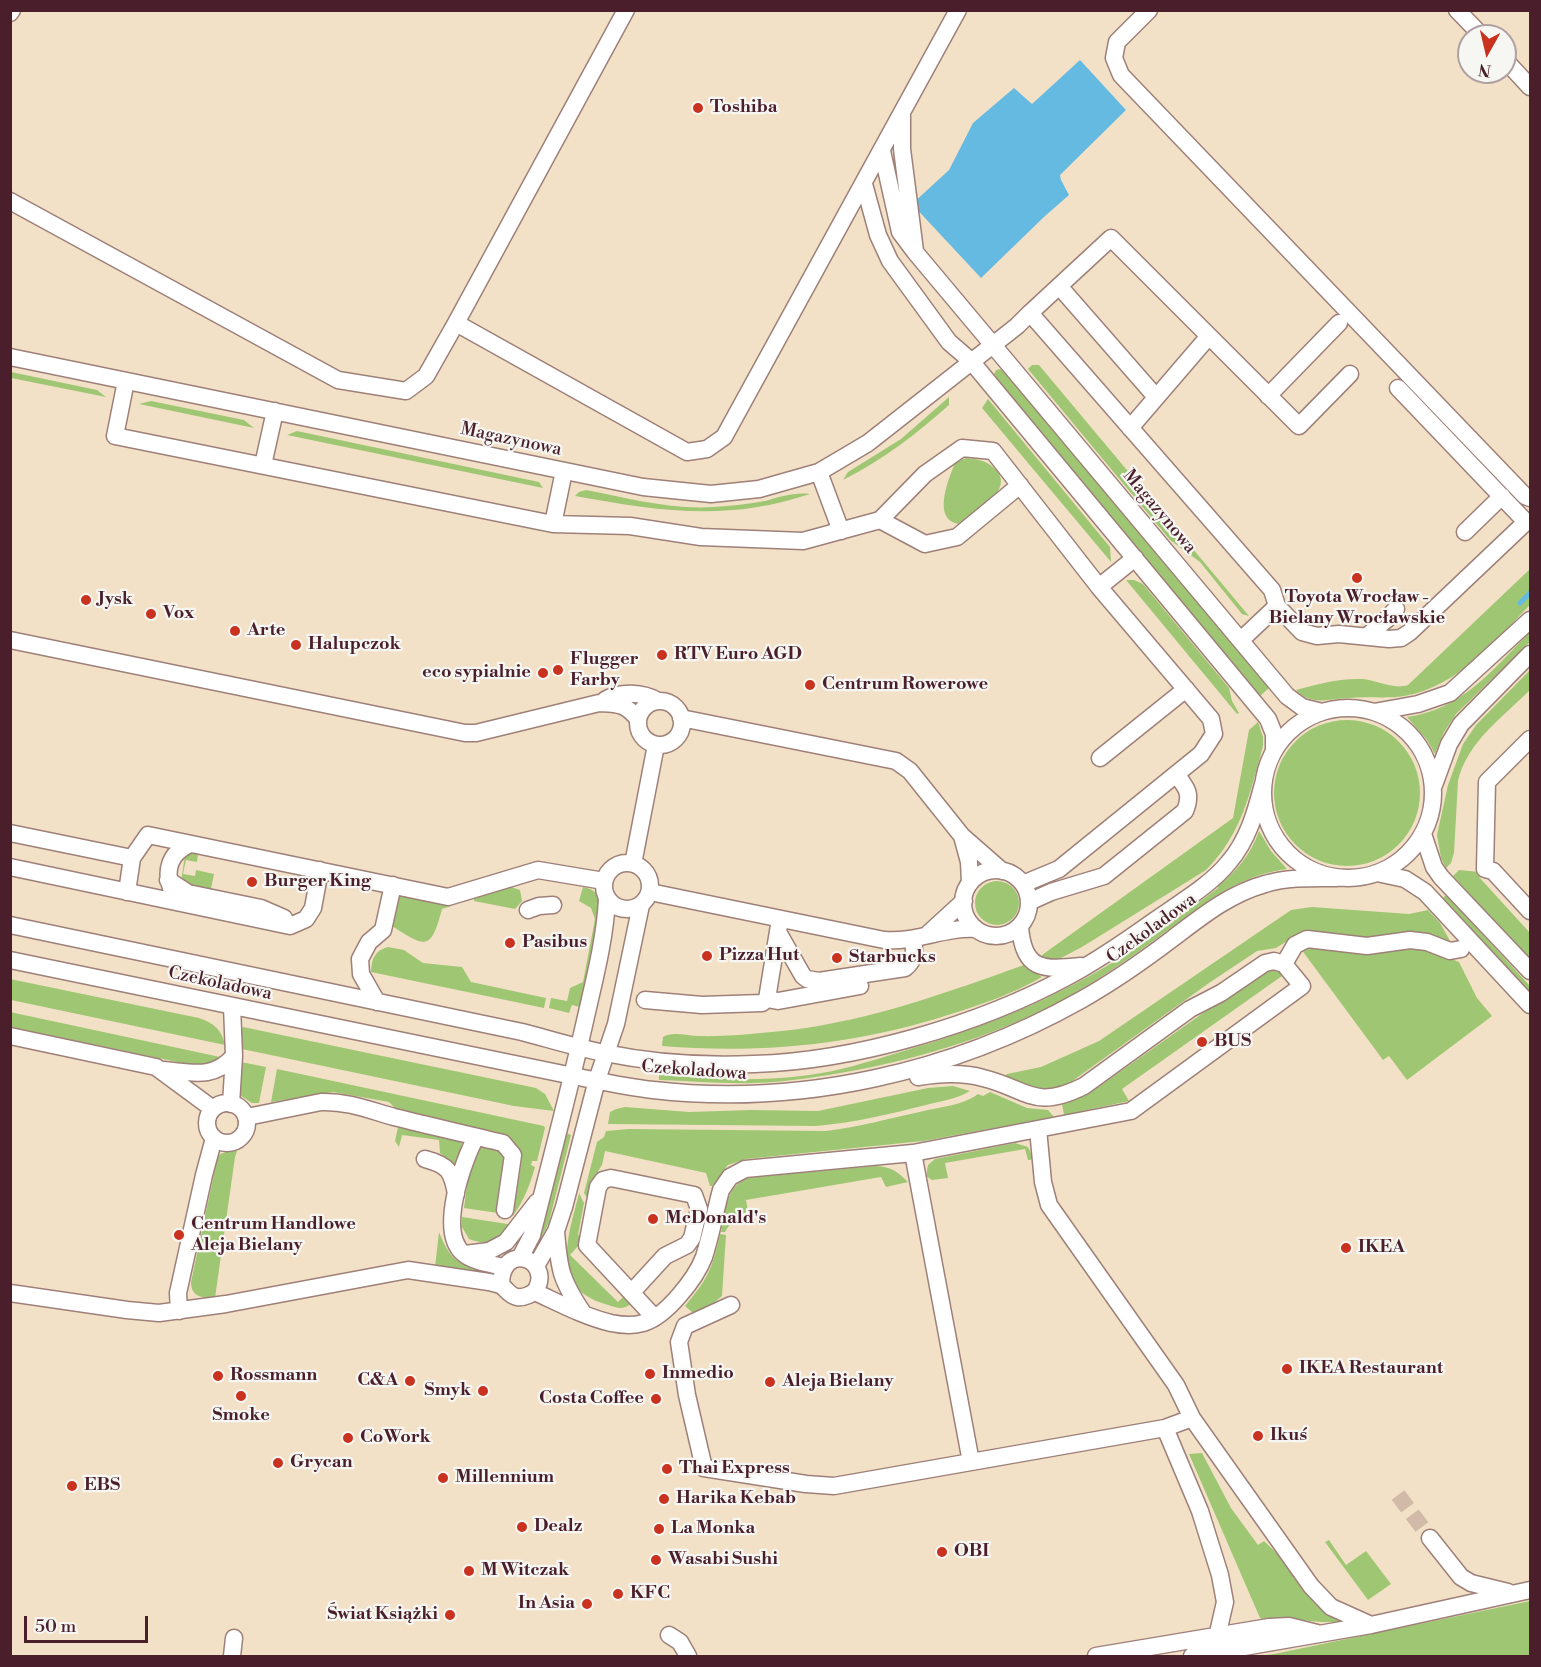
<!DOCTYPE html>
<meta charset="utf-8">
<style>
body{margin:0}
#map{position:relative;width:1541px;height:1667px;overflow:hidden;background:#f3e1c7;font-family:"Libre Bodoni",serif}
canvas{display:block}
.frame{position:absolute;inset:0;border:12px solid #4a1f2b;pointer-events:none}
.north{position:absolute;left:1457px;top:24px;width:60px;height:60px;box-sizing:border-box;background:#f6f6f2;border:2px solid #b1a0a2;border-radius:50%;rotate:188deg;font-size:16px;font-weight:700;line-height:24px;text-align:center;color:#4a1f2b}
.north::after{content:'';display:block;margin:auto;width:21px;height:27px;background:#c8321e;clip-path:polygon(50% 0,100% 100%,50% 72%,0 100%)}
.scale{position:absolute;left:24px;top:1616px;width:124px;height:27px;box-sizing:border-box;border:3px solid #4a1f2b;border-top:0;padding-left:8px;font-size:18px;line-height:21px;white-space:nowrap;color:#4a1f2b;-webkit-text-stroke:4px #f6f6f2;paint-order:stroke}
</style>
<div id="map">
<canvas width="1541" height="1667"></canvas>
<div class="frame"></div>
<div class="north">N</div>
<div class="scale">50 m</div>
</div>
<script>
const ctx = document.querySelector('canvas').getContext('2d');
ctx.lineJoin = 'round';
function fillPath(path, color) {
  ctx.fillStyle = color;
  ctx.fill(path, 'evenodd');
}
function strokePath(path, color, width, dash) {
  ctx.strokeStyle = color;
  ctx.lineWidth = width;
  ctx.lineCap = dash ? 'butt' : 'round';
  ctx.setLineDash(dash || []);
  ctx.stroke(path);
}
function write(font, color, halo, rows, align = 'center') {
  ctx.font = font + ' "Libre Bodoni",serif';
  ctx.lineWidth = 4.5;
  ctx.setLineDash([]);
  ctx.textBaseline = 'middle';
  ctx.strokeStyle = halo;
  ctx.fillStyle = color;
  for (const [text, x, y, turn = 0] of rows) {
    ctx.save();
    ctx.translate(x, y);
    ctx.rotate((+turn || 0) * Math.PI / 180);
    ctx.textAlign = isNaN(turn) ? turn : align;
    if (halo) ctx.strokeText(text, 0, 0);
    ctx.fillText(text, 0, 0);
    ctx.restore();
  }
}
fillPath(new Path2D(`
 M1032,365H1039L1249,616L1242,614L1200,562L1170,540L1028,369Z
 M1000,369L1004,370L1269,688L1260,696L995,378L994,374L996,370Z
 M11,372L97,390L106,397L11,378Z
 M949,397V405C915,435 884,459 843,480L848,472L901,439Z
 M988,399L1110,547L1111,562L982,408Z
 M151,401L244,420L254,428L139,404Z
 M297,431L539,482L543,488L287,435Z
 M966,458C978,459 988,461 996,470C1015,490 974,514 961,524C931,522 948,480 955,463Z
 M586,490C628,498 671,510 714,507C731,506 749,504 765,501C780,497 794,492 810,494C727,522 658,511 575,496L579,492Z
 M1530,569V605C1494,641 1458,687 1404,696C1386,699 1367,696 1349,698C1330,699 1310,706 1296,690C1318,684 1339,678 1362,679C1377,680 1393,690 1408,685Z
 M1126,580H1134L1143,584L1229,688L1232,701L1239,713L1237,714Z
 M1530,632V642L1456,714L1444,732L1435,754L1427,740L1407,717C1463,709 1492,670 1530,632Z
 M1530,670V690C1503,717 1467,742 1458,781L1454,853L1451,863L1446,868L1441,858L1437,835L1448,785L1463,744L1476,725Z
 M1274 793a73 73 0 1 1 146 0a73 73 0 1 1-146 0Z
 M1258,722L1263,737V746C1250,793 1242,834 1206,870L1082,947L1059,959H1042V955L1233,818L1249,730Z
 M1259,831L1271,851L1287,869C1237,876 1208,902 1168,930C1143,949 1117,967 1090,984C1018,1028 939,1054 857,1070C823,1076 788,1082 754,1083C722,1084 690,1081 659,1080V1075C708,1079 759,1082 809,1075C839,1071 868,1062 897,1053C973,1031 1042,1005 1110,964C1148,941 1183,914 1218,888V886C1237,871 1251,854 1259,831Z
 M190,853L198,854L197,862L186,860L183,874L195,876L196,870L214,874L210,894L181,881L185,856Z
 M1459,870L1479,872V877L1530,933V959L1453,876Z
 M975 903a22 22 0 1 1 44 0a22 22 0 1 1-44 0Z
 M511,887L520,890L522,901L515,909L474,901V898Z
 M583,887C595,889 600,895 600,907L580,1007L572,1005L569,1013L549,1008L551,998L567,1001L570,988L583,982L595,919L591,908L579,901Z
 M398,894L451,906L442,909C431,951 426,948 392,926Z
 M1446,895L1530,986V992L1443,898Z
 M1312,907L1409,914L1428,910L1440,923L1453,946L1377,939L1292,938L1276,948L1257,951L1209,983L1071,1082C1044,1095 1029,1086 1004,1077L1007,1074L1041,1067L1099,1041L1291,910Z
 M1307,946H1413L1424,948L1459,962L1477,998L1492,1016L1407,1080L1389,1056L1383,1060L1301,949Z
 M388,947L404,950L423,963L462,967L471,982L546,998L544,1008L371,972C372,959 374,951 388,947Z
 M1024,965L1042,977C1013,994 980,1005 948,1015C855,1045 760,1054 662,1046L663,1037C672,1031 688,1036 699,1036C725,1037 764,1033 791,1030C872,1020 948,992 1024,965Z
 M1274,966L1282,973V976L1122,1089L1129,1101L1064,1115L1062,1104L1090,1093L1268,967Z
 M10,979L199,1018C214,1023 222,1030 225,1045L11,1000Z
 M10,1012L220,1057L216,1062L201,1067L11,1027Z
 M243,1027L536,1088L545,1094L554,1111L514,1106L242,1049V1029Z
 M241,1062L266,1067L259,1103H252L241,1096Z
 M277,1069L544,1126L545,1128L537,1161H532L531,1165L535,1167C530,1185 524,1200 513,1216L522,1159L519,1148L506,1139L396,1109L389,1102L333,1092L271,1102Z
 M953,1086L970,1091C957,1099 941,1101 926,1105C890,1114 853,1123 816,1126L608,1124L610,1112L616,1109L625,1107L689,1112L751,1110L818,1111L928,1088Z
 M990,1092L1027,1108L1048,1110L1054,1117L923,1141L746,1159L728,1165L712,1186H710L706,1173L605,1151L602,1165L594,1178L589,1201L584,1193L597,1142L604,1137L606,1131L629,1129L826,1131C859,1127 891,1118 924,1111C940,1107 964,1105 978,1094L983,1096Z
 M403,1124L462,1141L458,1171L454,1165L440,1153L439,1140L402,1135L399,1147L395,1141L398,1127Z
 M566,1133L571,1135L549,1222L536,1249L534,1248L543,1225Z
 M1015,1143L1028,1147L1033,1158L1030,1160H1028L1025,1149L945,1163L948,1178L932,1180L926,1176L928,1165L935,1159Z
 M485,1146C494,1148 501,1149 506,1157L498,1213L464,1208L469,1170L476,1150Z
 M238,1148L235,1157L215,1298C202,1298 191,1297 191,1282L217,1160L220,1154Z
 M876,1166C891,1167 897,1171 908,1182L886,1187L881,1177L746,1200L748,1211L733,1219L725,1232H721C726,1210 725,1188 747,1178Z
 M579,1193L584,1203L578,1235L582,1236L579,1245L570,1255L618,1302L627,1293L631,1304C622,1311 614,1307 605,1304C548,1287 569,1235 579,1193Z
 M462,1217L514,1225C497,1238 492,1248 469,1239L462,1227Z
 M439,1232C450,1260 458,1265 486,1271L485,1275L435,1267Z
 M720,1234L726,1235L722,1296L710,1306L693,1313L685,1306C708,1278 712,1270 720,1234Z
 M1202,1453L1231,1508L1258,1545L1264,1541L1347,1621C1330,1624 1315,1621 1298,1620C1286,1619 1271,1623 1260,1618L1189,1454Z
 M1329,1540L1346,1565L1366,1551L1391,1584L1368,1600L1325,1542Z
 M1530,1601V1656H1258L1274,1654Z`), '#9fc773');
fillPath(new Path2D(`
 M1080,60L1126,110L1060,175L1061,180L1069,195L1045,216L981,278L912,204L949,170L973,123L1014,88L1032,104Z`), '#65bae2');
strokePath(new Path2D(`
 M1520,603L1530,593`), '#65bae2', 5);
strokePath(new Path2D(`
 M1398,1495L1430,1538`), '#d1baa8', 16, [16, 8]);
const minor = new Path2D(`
 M1149,10L1117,42L1114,58L1121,75L1525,496L1530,498
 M1457,10L1482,36
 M10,13L12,10
 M1505,60L1530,87
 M902,116V149L915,251
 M882,151L900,232L915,252L1287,696L1302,707L1322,712
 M864,184L878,235L890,261L949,342L971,361L1268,719L1274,734V750
 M10,201L338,380L406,391L426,376L456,323L626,10
 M1059,286L1156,397
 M456,323L687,452L707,449L724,437L958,10
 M10,357L643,487L711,494L759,489L819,472L868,443L1017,326L1030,313
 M1350,374L1299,426L1111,238L1030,313L1272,590L1277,606L1302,632L1317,636L1339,634L1389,639L1401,638L1410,632L1526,522L1398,388
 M126,381L115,436L553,524L630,526L701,537L803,541L880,520L925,474L962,448L993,451L1099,587L1211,719L1214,734L1201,754L1059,869L1030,881L1024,885
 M1268,396L1339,323
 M1130,428L1209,336
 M263,465L275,411
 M819,472L841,531
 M880,520L925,544L957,537L1020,485
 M553,524L564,471
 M1465,532L1502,496
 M1099,587L1135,558
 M1367,636L1386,620L1396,609
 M10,640L465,733H476L599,703C618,704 625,703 638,719
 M1241,640L1277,606
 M605,700C620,691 643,692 658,701
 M638 723a22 22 0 1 1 44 0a22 22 0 1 1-44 0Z
 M1263 793a85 85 0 1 1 170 0a85 85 0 1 1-170 0Z
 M1374,712L1418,704L1450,693L1530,620
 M681,718L896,761L910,771L962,836L1002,871
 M1530,739L1487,782L1485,869L1493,871L1530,911
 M1100,758L1186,689
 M1434,785L1449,744L1461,724L1530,654
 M10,833L132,858L148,835L448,897L538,870L604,881
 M1423,834L1434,867L1441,877L1530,971
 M962,836L969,862L970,883
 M604 886a23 23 0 1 1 46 0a23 23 0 1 1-46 0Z
 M633,864L656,745
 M10,867L290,926L306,919L313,908L320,870
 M963 903a33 33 0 1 1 66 0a33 33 0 1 1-66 0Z
 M1377,873L1405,879L1425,892L1530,1005
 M168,880L188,893L261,908L284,918
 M172,891C164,870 170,853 190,844
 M127,892L132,858
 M650,892L884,940C916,943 943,927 976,929
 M1029,902L1051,892L1104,876L1185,811C1192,794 1187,788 1176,774
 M528,910L539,906L553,905
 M10,925L522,1032C549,1039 577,1048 605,1053C653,1063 706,1066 754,1064C855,1061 978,1025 1067,977C1097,961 1126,941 1154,921C1178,904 1211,885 1229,862C1248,840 1256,811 1263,784
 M1020,926C1023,971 1043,970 1081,966
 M778,932L803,976L807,979L819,981L905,968C915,960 915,951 913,939
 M929,933L964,901
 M10,960L573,1076C599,1081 626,1087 653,1090C801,1107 953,1072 1081,1000C1113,982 1143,961 1172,939C1201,917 1229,894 1265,884C1288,877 1313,878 1337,878
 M1284,964L1295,945L1307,939L1367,946L1410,940L1427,942L1450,951L1461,949
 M767,999L778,1001L860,986
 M645,1000L702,1005L762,1003L767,999L780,919
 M377,1002L361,974L360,959L369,942L383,930L393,885
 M10,1036L156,1067L213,1109
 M163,1070C191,1072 213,1080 234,1056
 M207 1123a20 20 0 1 1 40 0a20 20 0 1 1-40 0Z
 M231,1104L234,1056L232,1006
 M247,1117L321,1102C347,1101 369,1110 394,1117C430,1126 466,1134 503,1143L513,1155L505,1210
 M476,1137C463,1161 437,1233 464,1254C474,1262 491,1264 504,1267
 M913,1153L971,1462
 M425,1159C448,1165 452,1171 456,1194
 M556,1231C559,1270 561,1280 583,1313
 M465,1254L489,1251L506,1242L537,1202
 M520,1258L532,1235C550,1163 569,1092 585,1021C594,981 605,940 607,899
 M536,1266L556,1231L564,1207L597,1080L616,1024L641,905
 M535,1292C559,1303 585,1317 611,1323C621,1325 634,1326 643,1323C666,1317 696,1278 704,1257C711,1235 715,1212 721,1190L730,1177L745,1169L913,1153L1131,1111L1302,986L1284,964L1274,961L1265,963L1221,993L1190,1009L1084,1086C1034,1111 1028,1089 983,1078C961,1072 939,1074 918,1077
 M632,1292L665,1256L687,1245L692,1238L699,1209L694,1195L611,1178L603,1180L598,1187L587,1245L654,1317
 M10,1293L127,1310L159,1313L226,1304L408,1270L489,1282C493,1283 499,1284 502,1286C507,1290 510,1296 517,1297C524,1298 534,1294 537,1288C551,1258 501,1241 501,1285
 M731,1305L685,1326L679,1342L687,1395L704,1468L806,1484L834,1486L1165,1428L1192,1418L1176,1385L1049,1205L1043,1182L1038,1129
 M179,1311L178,1293L204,1175L214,1138
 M1192,1418L1311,1586L1331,1607L1371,1625
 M1165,1428L1200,1511L1220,1575L1225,1602L1217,1637
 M1430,1538L1461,1577L1471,1583L1508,1592
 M669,1635L680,1642L688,1656
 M232,1656L234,1638
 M1096,1656L1269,1627L1289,1626L1317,1633
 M1192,1656L1371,1625L1530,1590`);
strokePath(minor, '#9e8079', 19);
strokePath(minor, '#fff', 16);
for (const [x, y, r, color] of [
 [698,108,6,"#c8321e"],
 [1357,578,6,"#c8321e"],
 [86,600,6,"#c8321e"],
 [151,614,6,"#c8321e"],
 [235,631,6,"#c8321e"],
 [296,645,6,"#c8321e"],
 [662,655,6,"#c8321e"],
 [558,670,6,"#c8321e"],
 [543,673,6,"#c8321e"],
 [810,685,6,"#c8321e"],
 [252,882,6,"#c8321e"],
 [510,943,6,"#c8321e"],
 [707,956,6,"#c8321e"],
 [837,958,6,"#c8321e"],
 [1202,1042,6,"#c8321e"],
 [653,1219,6,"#c8321e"],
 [179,1235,6,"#c8321e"],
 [1346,1248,6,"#c8321e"],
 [1287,1369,6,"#c8321e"],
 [650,1374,6,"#c8321e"],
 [218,1376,6,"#c8321e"],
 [410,1381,6,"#c8321e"],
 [770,1382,6,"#c8321e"],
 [483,1391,6,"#c8321e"],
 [241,1396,6,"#c8321e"],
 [656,1399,6,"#c8321e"],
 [1258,1436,6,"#c8321e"],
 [348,1438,6,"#c8321e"],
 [278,1463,6,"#c8321e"],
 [667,1469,6,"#c8321e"],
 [443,1478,6,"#c8321e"],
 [72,1486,6,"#c8321e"],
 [664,1499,6,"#c8321e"],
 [522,1527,6,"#c8321e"],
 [659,1529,6,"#c8321e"],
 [942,1552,6,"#c8321e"],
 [656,1560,6,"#c8321e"],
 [469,1571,6,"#c8321e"],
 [618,1594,6,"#c8321e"],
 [587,1604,6,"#c8321e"],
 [450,1615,6,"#c8321e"]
]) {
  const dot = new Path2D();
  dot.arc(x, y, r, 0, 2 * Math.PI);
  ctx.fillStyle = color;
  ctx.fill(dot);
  strokePath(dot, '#f6f6f2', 2);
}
write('bold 18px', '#4a1f2b', '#f6f6f2', [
 ["Toshiba",710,108],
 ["Toyota Wrocław -",1357,598,"center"],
 ["Bielany Wrocławskie",1357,619,"center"],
 ["Jysk",98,600],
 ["Vox",163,614],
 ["Arte",247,631],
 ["Halupczok",308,645],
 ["RTV Euro AGD",674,655],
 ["Flugger",570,660],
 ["Farby",570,681],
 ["eco sypialnie",531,673,"right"],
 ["Centrum Rowerowe",822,685],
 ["Burger King",264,882],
 ["Pasibus",522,943],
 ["Pizza Hut",719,956],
 ["Starbucks",849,958],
 ["BUS",1214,1042],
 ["McDonald's",665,1219],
 ["Centrum Handlowe",191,1225],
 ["Aleja Bielany",191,1246],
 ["IKEA",1358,1248],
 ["IKEA Restaurant",1299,1369],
 ["Inmedio",662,1374],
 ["Rossmann",230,1376],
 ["C&A",398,1381,"right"],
 ["Aleja Bielany",782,1382],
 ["Smyk",471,1391,"right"],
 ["Costa Coffee",644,1399,"right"],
 ["Smoke",241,1416,"center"],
 ["Ikuś",1270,1436],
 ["CoWork",360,1438],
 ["Grycan",290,1463],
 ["Thai Express",679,1469],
 ["Millennium",455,1478],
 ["EBS",84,1486],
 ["Harika Kebab",676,1499],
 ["Dealz",534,1527],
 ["La Monka",671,1529],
 ["OBI",954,1552],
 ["Wasabi Sushi",668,1560],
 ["M Witczak",481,1571],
 ["KFC",630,1594],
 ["In Asia",575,1604,"right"],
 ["Świat Książki",438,1615,"right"]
], 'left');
write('18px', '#4a1f2b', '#f6f6f2', [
 ["Magazynowa",511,440,12],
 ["Magazynowa",1159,512,50],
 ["Czekoladowa",1152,929,-36],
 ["Czekoladowa",220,984,12],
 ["Czekoladowa",694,1071,4]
]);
</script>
